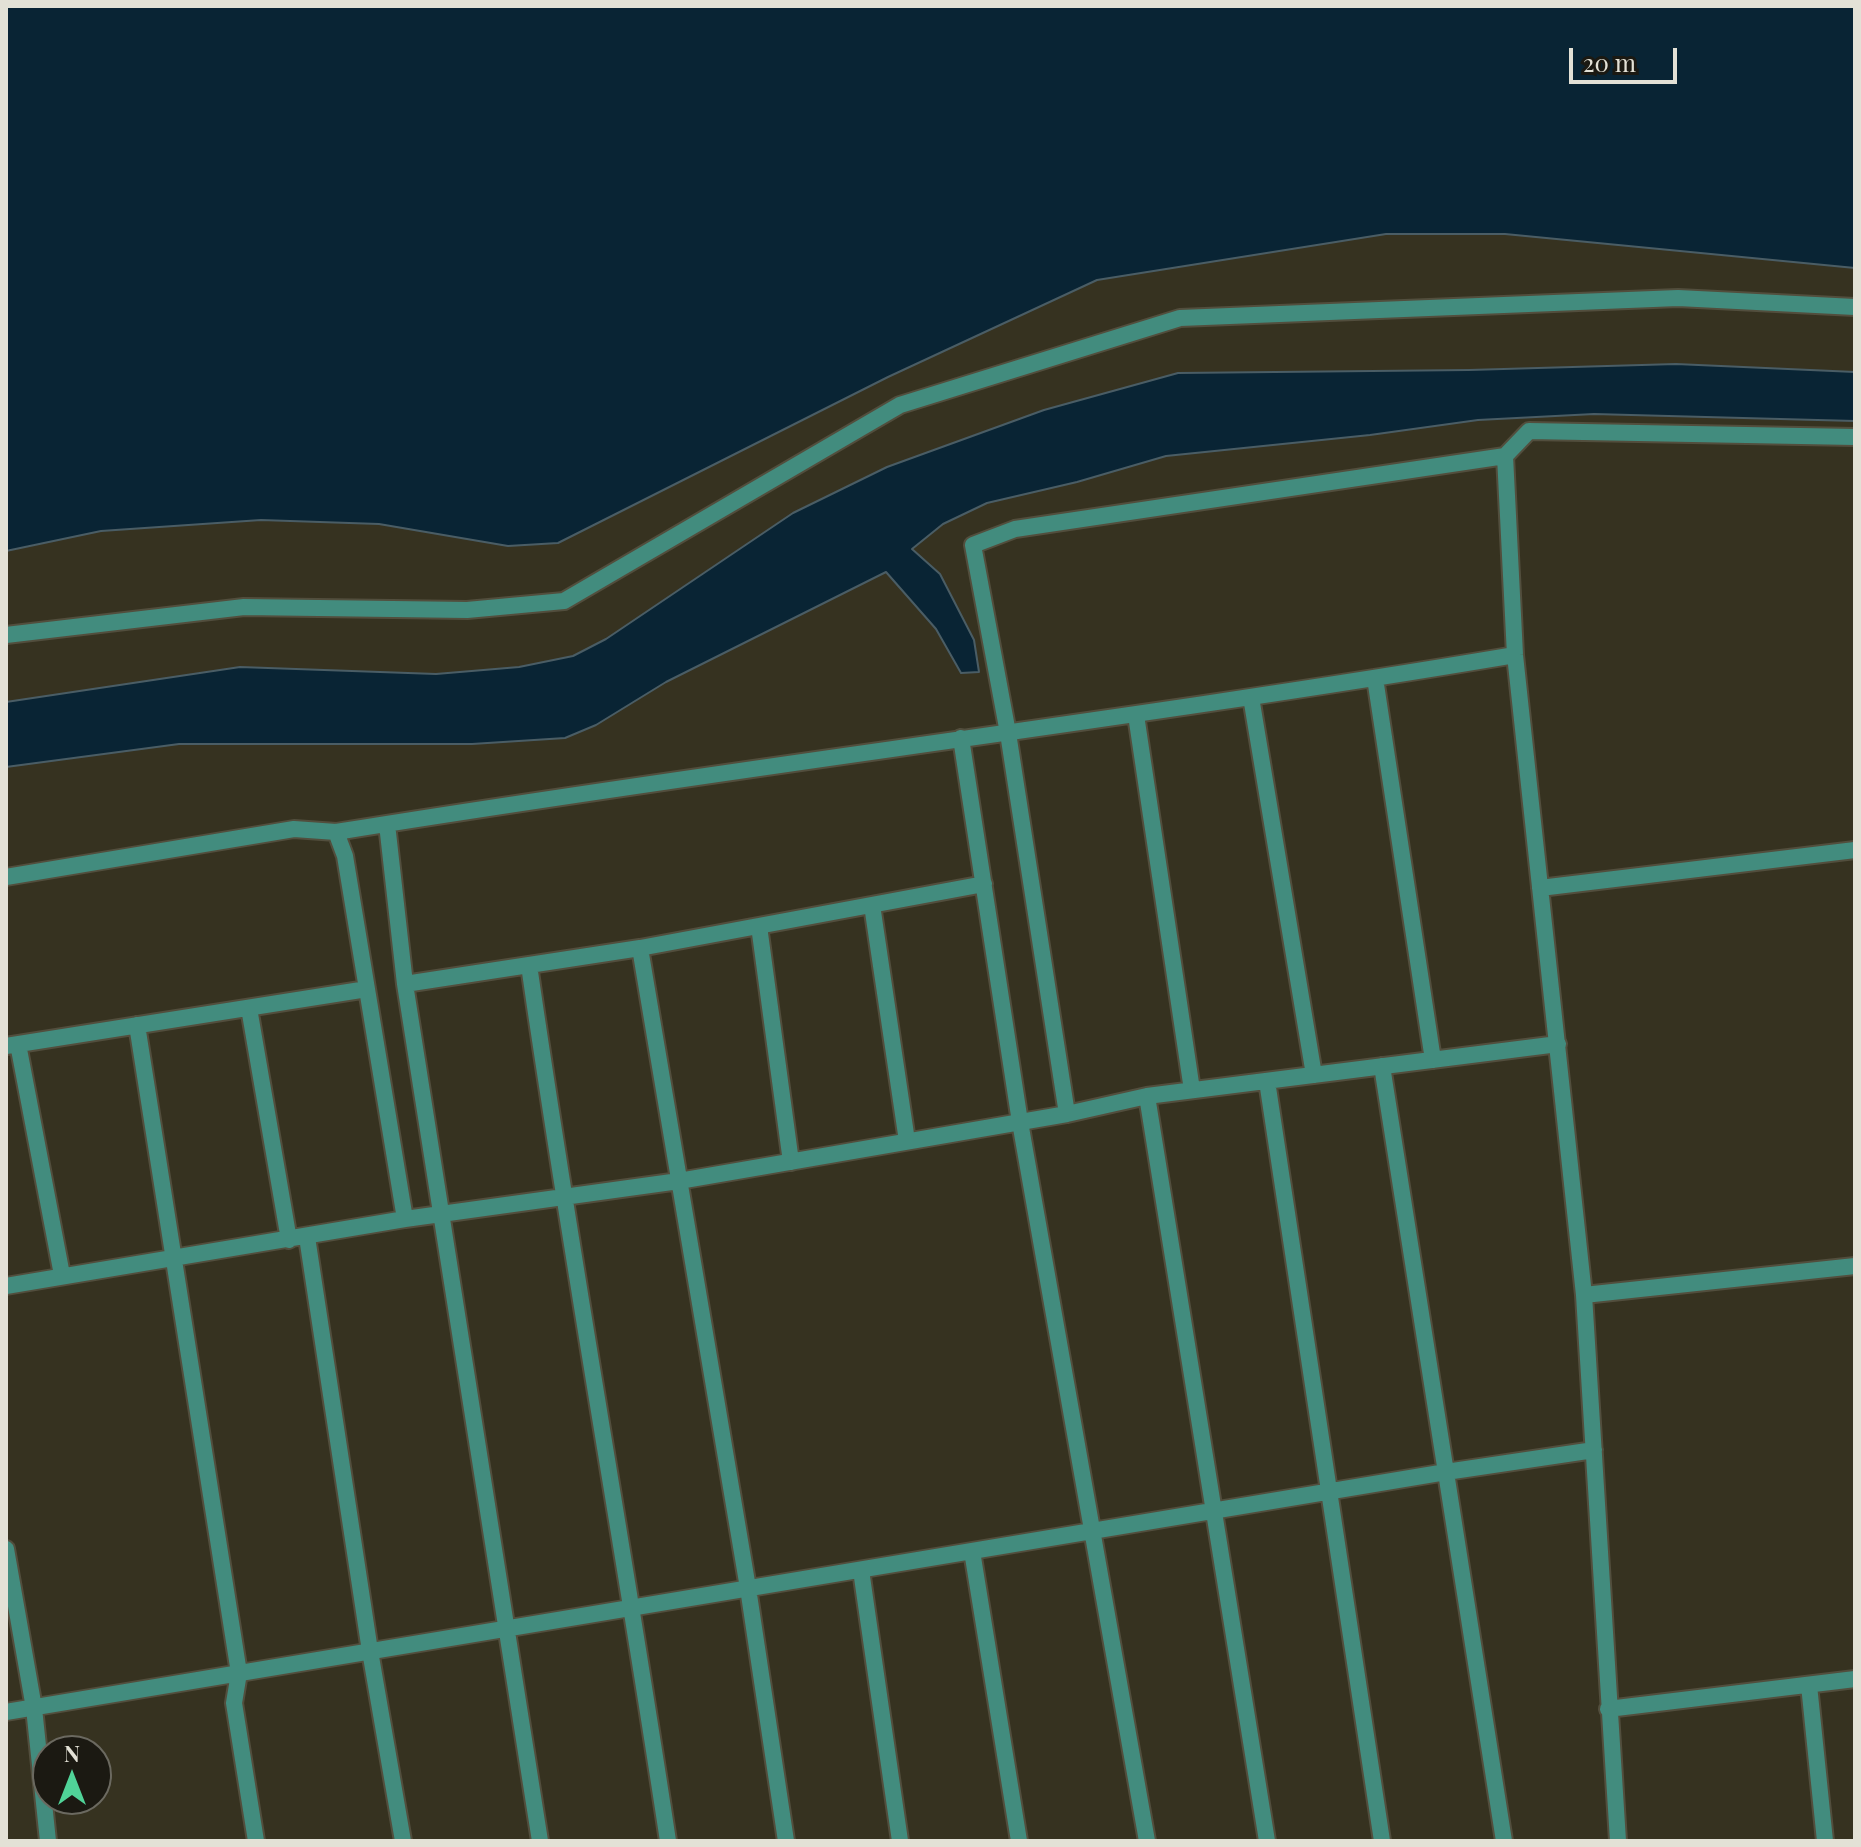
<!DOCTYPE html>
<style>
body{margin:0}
#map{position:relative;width:1861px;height:1847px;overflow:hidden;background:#363220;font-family:"Playfair Display",serif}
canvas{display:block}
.frame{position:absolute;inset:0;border:8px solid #e3e1d6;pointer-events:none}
.north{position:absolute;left:32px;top:1735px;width:80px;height:80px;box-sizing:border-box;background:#1b1912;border:2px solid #6b6960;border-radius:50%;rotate:0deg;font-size:22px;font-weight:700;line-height:32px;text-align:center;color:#e3e1d6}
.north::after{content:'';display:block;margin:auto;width:28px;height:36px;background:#50d398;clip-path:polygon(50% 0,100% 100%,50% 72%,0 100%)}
.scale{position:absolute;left:1569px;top:48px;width:108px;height:36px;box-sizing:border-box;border:4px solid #e3e1d6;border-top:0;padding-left:10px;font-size:24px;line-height:28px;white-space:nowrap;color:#e3e1d6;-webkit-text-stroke:6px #1b1912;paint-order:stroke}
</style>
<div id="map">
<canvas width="1861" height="1847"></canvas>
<div class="frame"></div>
<div class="north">N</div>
<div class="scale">20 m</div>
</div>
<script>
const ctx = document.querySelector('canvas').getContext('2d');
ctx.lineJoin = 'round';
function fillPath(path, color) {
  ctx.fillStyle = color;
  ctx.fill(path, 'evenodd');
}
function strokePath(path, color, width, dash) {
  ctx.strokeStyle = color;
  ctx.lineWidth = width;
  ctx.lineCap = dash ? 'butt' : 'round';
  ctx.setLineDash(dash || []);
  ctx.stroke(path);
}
const water = new Path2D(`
 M6,6H1855V268L1505,234H1386L1097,280L888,377L558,543L508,546L379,524L261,520L101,531L6,551Z
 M1676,364L1855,372V421L1594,414L1478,420L1370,435L1166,456L1077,482L987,503L943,524L912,549L940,574L974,640L979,672L961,673L936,629L886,572L666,682L596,725L565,738L472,744H179L6,767V702L240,667L436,674L519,667L573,656L606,639L793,513L887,467L1044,410L1178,373L1469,370Z`);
fillPath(water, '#092434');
strokePath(water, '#4a5d65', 2);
const street = new Path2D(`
 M1505,456L1515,655L1584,1295L1618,1841
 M6,635L244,607L467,610L564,601L900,405L1180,318L1678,298L1855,307
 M1375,678L1433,1060
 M1251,697L1314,1075
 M1136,715L1192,1090
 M961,738L1020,1122L1147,1841
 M387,824L405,984L540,1841
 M336,832L345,856L405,1219
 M6,877L294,829L336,832C728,768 1123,721 1515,655
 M1540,888L1855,850
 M872,905L907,1141
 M759,926L791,1162
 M529,965C571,1258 624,1549 668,1841
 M405,984L640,948
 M249,1008L289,1240
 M137,1025L239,1673L234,1703L256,1841
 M18,1044L62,1275
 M6,1046L367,989
 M1382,1066L1504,1841
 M1267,1081L1382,1841
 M1147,1096L1267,1841
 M1067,1114L1008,733L973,545L1015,529L1505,456L1529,431L1855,437
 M307,1237L370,1651L403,1841
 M6,1286L405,1219L679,1181L1067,1114L1147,1096L1558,1044
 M1584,1295L1855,1266
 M6,1549L34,1708L48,1841
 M972,1551L1019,1841
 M861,1570L900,1841
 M1809,1685L1825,1841
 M1608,1709L1855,1679
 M6,1712L1446,1472L1594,1450
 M786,1841L748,1588L640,948L984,884`);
strokePath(street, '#524e3d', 20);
strokePath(street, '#428c7e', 16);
</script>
